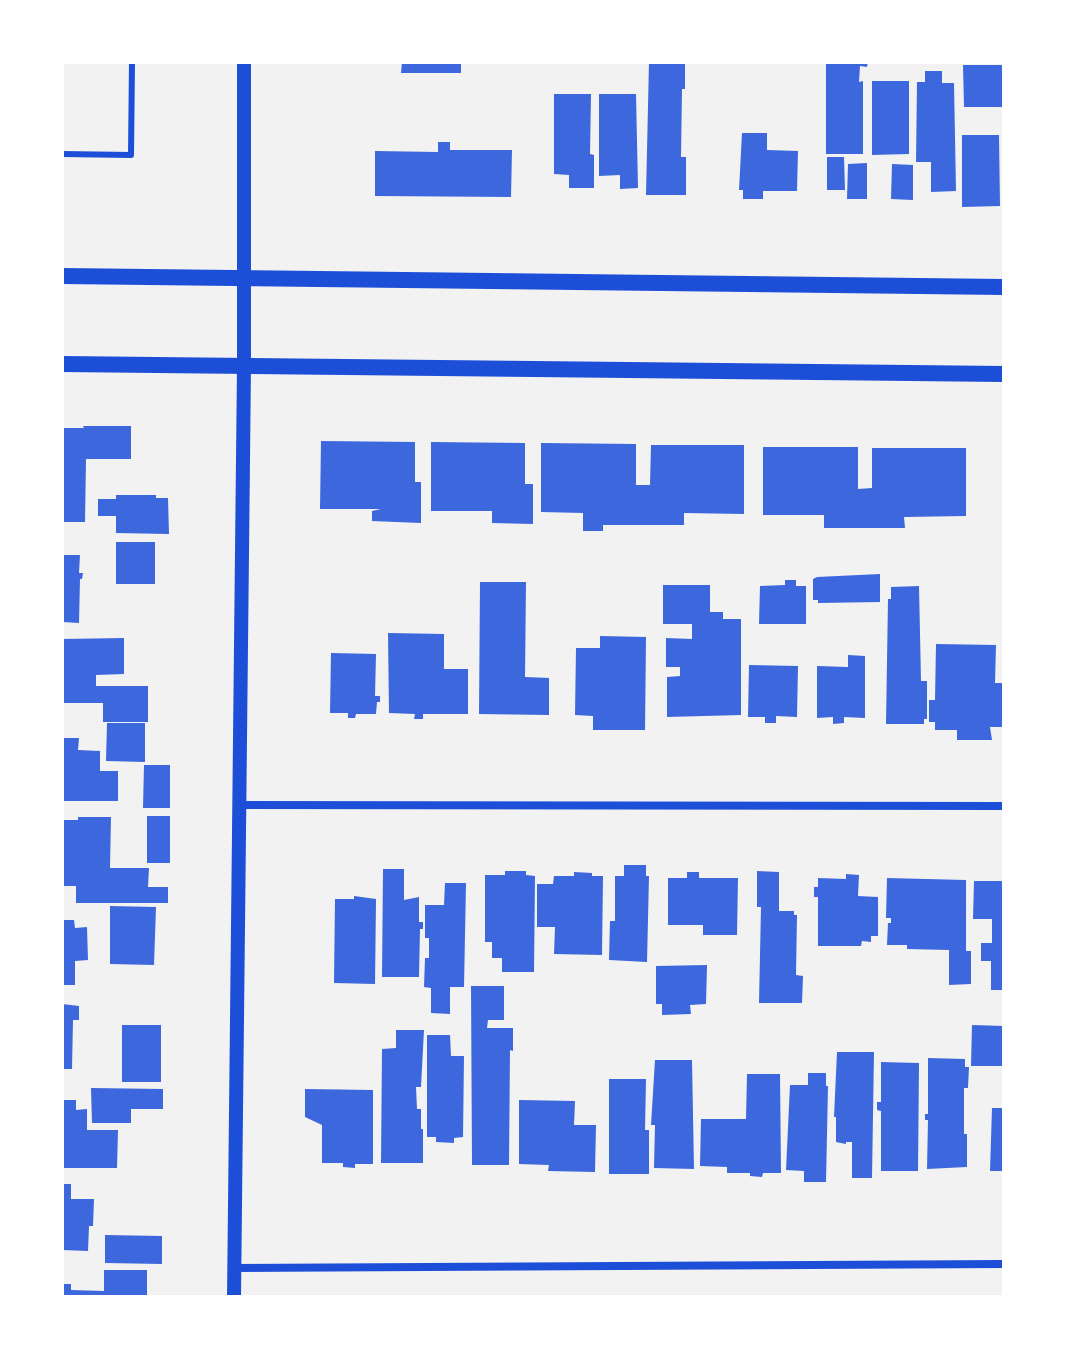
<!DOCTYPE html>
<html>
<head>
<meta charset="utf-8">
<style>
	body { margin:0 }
	#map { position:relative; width:1066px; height:1359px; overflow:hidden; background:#f2f2f2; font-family:"Alegreya Sans",sans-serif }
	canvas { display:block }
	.frame { position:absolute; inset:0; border:64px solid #fff; pointer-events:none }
</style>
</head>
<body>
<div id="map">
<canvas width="1066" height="1359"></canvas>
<div class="frame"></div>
</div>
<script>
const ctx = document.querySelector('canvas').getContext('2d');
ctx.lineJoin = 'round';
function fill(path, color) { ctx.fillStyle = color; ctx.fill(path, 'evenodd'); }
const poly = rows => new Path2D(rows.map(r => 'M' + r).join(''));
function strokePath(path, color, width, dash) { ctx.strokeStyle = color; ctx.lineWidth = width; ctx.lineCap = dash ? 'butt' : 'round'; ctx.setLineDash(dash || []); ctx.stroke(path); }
fill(poly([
	[402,62,461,62,461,73,401,73],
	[649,62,685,62,685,89,682,89,681,157,686,157,686,195,646,195],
	[826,62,868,62,867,67,860,66,859,82,863,81,863,154,826,154],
	[963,65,1003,65,1003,107,964,107],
	[925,71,942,71,942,83,954,83,956,191,931,192,931,162,916,162,917,82,925,82],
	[872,81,909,81,909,154,872,155],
	[554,94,591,94,590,154,594,155,594,188,569,188,569,175,554,174],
	[599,94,636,94,638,188,620,189,620,175,599,176],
	[742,133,767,133,767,150,798,151,797,191,763,191,763,199,743,199,743,190,739,190],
	[962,135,999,135,1000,206,962,207],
	[438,142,450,142,450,150,512,150,511,197,375,196,375,151,438,152],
	[827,157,844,157,845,190,827,190],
	[867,163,867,199,847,199,848,164],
	[892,164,913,165,913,200,891,199],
	[83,426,131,426,131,459,86,459,85,522,62,522,62,428,84,428],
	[321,441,415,442,415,482,421,482,421,523,372,521,372,511,381,509,320,509],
	[431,442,525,443,525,484,533,484,533,524,492,523,492,511,431,511],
	[541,443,636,444,636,485,650,485,651,445,744,445,744,514,684,513,684,525,603,525,603,531,583,531,583,513,541,512],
	[763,447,858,447,858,489,872,488,872,448,966,448,966,516,904,517,905,528,824,528,824,515,763,515],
	[116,495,156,495,156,498,168,498,169,534,116,533,116,516,98,516,98,499,116,499],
	[116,542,155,542,155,584,116,584],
	[62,555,80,555,79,573,83,573,82,579,80,579,79,623,62,622],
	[880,574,880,602,818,603,818,600,813,600,813,579,817,577],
	[785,580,796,580,796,586,806,586,806,624,759,624,760,586,785,585],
	[480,582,526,582,525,677,549,678,549,715,479,714],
	[663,585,710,585,710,612,723,612,723,619,741,619,741,715,667,717,667,677,680,676,680,667,666,667,666,638,692,639,692,624,663,624],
	[919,586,921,681,927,681,927,719,924,719,924,724,886,724,888,599,891,599,891,587],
	[388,633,444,634,444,669,468,669,468,714,423,714,423,719,414,719,415,714,389,713],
	[600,636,646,637,645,730,593,730,593,716,575,715,576,648,600,648],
	[124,638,124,674,96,675,96,686,148,686,148,722,103,722,103,703,62,703,62,639],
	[936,644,996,645,995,683,1004,683,1004,727,990,727,992,740,957,740,957,730,935,730,935,722,929,722,929,700,935,700],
	[331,653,376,654,375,696,380,696,380,702,377,702,376,714,356,714,355,718,348,718,348,713,330,713],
	[848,655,865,656,865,718,844,717,844,723,833,724,833,717,817,718,817,666,848,667],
	[749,665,798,666,797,717,776,716,776,723,765,723,765,717,748,717],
	[107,723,145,723,145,762,106,761],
	[62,738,79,738,78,750,100,751,100,771,118,771,118,801,62,801],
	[144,765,170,765,170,808,143,808],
	[147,816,170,816,170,863,147,863],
	[78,817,111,817,110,868,149,868,148,887,168,887,168,903,76,903,76,886,62,886,62,820,78,820],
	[624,865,646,865,646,876,649,876,647,962,609,960,610,921,615,921,615,876,624,876],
	[383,869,404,869,404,900,419,897,419,922,423,922,423,929,420,929,419,977,382,977],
	[505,871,526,871,526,875,535,876,534,972,502,972,502,958,492,958,492,942,485,942,485,875,505,875],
	[757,871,779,872,779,911,794,911,794,915,797,915,796,975,803,976,802,1003,759,1003,761,907,757,907],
	[574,872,592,873,592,876,603,876,602,955,554,954,555,927,537,927,537,884,553,884,554,876,574,876],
	[687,872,699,872,699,878,738,878,737,935,703,935,703,925,668,925,668,878,687,878],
	[846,874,859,875,858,896,878,897,878,936,871,936,871,942,862,941,861,946,818,946,818,897,814,897,814,887,818,887,818,878,846,879],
	[887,878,966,880,966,951,971,951,971,984,949,985,949,950,907,949,907,945,887,945,888,923,891,923,891,918,886,918],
	[974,881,1004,881,1004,990,991,990,991,961,981,961,981,943,992,943,992,919,973,919],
	[445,883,466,883,464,987,450,987,450,1014,431,1013,431,988,424,987,425,958,429,958,429,938,425,938,425,905,444,905],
	[354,896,376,899,375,984,334,983,335,899,354,899],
	[110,906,156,907,154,965,110,964],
	[62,920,74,920,75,928,87,927,88,960,75,961,75,985,62,985],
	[707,965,706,1004,690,1005,691,1014,662,1015,662,1004,656,1004,656,966],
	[471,986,504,986,504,1020,488,1020,487,1028,513,1028,513,1051,510,1050,509,1165,472,1165],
	[62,1004,79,1006,79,1020,73,1020,72,1069,62,1069],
	[122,1025,161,1025,161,1082,122,1082],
	[972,1025,1004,1026,1004,1066,971,1066],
	[396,1030,424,1030,421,1087,416,1087,417,1109,421,1109,421,1129,423,1129,423,1163,381,1163,382,1049,396,1048],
	[427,1035,450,1035,451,1056,464,1056,463,1137,454,1138,454,1143,436,1142,436,1137,427,1137],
	[837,1052,874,1052,872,1178,852,1178,852,1142,846,1142,846,1144,836,1142,836,1117,834,1117],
	[928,1058,965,1059,965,1067,969,1067,968,1088,964,1088,964,1134,967,1134,967,1167,927,1169,928,1120,925,1120,925,1114,928,1114],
	[655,1060,692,1060,694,1169,654,1168,655,1125,651,1125],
	[881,1062,919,1063,918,1171,881,1171,881,1111,877,1110,877,1102,881,1102],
	[808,1073,826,1073,826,1086,828,1086,826,1182,804,1182,804,1171,786,1170,790,1085,808,1085],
	[747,1074,780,1074,781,1173,763,1173,762,1177,750,1176,750,1173,727,1173,727,1167,700,1166,701,1119,746,1119],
	[609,1079,646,1079,645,1130,649,1130,649,1174,609,1174],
	[91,1088,163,1089,163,1109,131,1109,131,1123,92,1123],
	[305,1089,373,1090,373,1164,355,1164,355,1168,343,1167,343,1163,322,1163,322,1125,305,1117],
	[62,1100,76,1100,76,1110,87,1109,87,1130,118,1130,117,1168,62,1168],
	[519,1100,575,1101,574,1125,596,1125,595,1172,548,1171,549,1165,519,1164],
	[992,1108,1004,1108,1004,1171,990,1171],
	[62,1184,71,1184,71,1199,94,1199,93,1226,89,1226,88,1251,62,1250],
	[105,1235,162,1236,162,1264,105,1263],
	[104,1270,147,1270,147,1297,62,1297,62,1284,71,1284,71,1290,104,1291]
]), '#3d67dc');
strokePath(poly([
	[62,154,131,155,132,62]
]), '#1d4ed8', 6);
strokePath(poly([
	[239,805,1004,806],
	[234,1268,1004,1264]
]), '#1d4ed8', 8);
strokePath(poly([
	[234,1297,244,366,244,62]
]), '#1d4ed8', 14);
strokePath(poly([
	[62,276,1004,287],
	[62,364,1004,374]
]), '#1d4ed8', 16);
</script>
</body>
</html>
